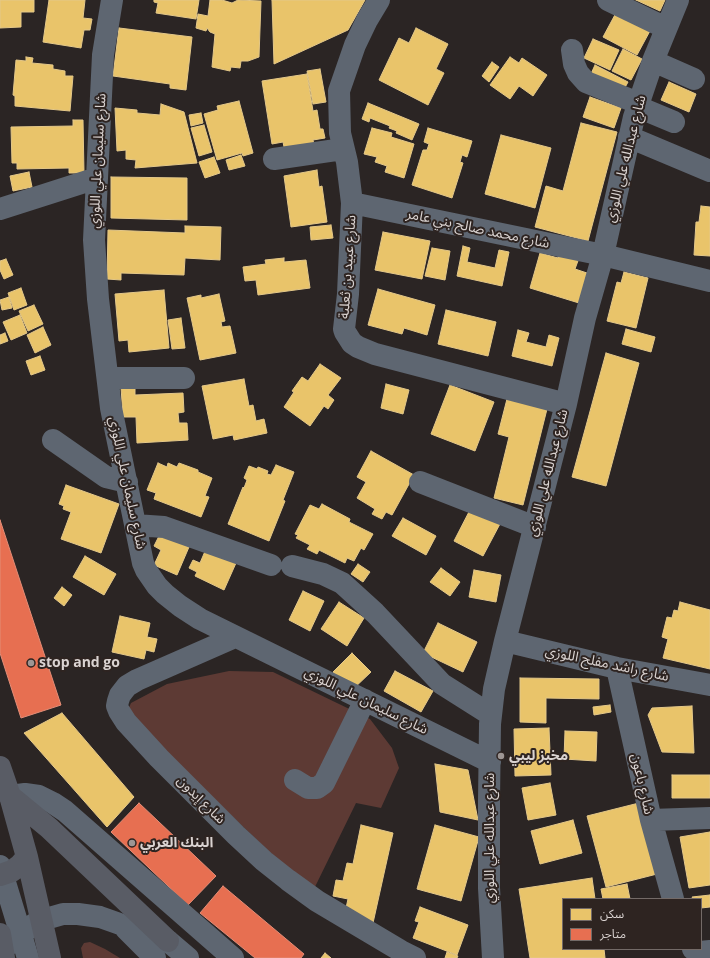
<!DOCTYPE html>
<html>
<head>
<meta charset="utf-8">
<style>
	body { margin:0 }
	#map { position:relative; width:710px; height:958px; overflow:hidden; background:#2b2524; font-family:"Open Sans","Noto Sans Arabic",sans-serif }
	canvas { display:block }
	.legend { position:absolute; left:562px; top:898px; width:140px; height:52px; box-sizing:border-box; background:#2e2421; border:1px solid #736a67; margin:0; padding:5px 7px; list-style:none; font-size:12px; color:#dad3d1 }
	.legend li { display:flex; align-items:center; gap:8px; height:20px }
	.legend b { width:20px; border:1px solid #736a67 }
</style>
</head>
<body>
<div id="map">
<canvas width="710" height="958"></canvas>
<ul class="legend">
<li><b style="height:11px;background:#e9c46a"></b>سكن</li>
<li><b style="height:11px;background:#e76f51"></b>متاجر</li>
</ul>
</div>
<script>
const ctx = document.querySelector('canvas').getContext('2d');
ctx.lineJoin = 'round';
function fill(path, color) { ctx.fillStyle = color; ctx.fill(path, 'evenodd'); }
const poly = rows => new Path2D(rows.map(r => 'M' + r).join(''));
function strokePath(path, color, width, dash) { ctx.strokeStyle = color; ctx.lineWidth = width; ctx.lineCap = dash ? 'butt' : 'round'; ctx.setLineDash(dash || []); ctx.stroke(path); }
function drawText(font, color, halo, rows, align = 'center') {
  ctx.font = font + ' "Open Sans","Noto Sans Arabic",sans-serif'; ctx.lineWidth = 4; ctx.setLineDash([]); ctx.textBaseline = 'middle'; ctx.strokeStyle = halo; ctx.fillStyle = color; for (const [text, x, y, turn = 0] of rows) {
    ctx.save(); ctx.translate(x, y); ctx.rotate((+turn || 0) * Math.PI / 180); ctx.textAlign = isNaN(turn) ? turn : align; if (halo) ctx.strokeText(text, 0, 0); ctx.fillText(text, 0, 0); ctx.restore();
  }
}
fill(poly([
	[229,671,273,672,370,719,392,748,399,768,381,808,356,803,312,893,126,714,131,703,167,684],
	[90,942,105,949,120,958,83,958,81,948,84,943]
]), '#5d3a34');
const homes = poly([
	[0,0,34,0,34,12,21,12,21,27,0,28,0,0],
	[49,0,85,0,83,18,92,19,90,30,84,30,81,48,43,42,49,0],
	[154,0,199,0,196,19,156,13,158,3,154,2,154,0],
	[210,0,222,0,232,3,238,0,261,1,259,57,248,61,241,61,240,68,231,67,230,71,212,67,215,34,210,32,207,28,206,31,196,28,198,14,208,16,210,0],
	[272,0,365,0,348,30,274,64,272,0],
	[636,0,665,0,660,11,636,0],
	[617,11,651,29,637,55,603,37,617,11],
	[119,28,192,37,186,90,170,88,170,84,113,76,119,28],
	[416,28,448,44,436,69,444,73,428,105,379,80,399,38,409,43,416,28],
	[593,39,619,50,610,70,584,58,593,39],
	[623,49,642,59,631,80,612,71,623,49],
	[26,57,33,58,32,63,53,65,53,69,65,71,65,76,73,76,70,111,15,106,15,96,13,95,16,60,26,61,26,57],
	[510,57,519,63,522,58,547,75,533,96,519,86,510,99,490,85,510,57],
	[492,62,499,67,489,82,482,76,492,62],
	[595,65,628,82,622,93,590,76,595,65],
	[320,69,326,102,313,104,307,71,320,69],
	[307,74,313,111,317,110,320,129,323,129,325,138,313,140,314,145,284,147,283,142,272,144,262,81,307,74],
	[669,82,696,94,689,112,661,100,669,82],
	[590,97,621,108,614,128,583,117,590,97],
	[239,101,253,153,243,156,242,153,217,160,204,114,218,110,217,106,239,101],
	[368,103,419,124,412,140,396,133,397,131,389,128,390,126,370,118,369,122,362,119,368,103],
	[161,104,184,112,197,163,135,168,136,160,126,159,126,150,117,151,115,108,137,110,137,113,160,115,161,104],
	[201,113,203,123,191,126,189,115,201,113],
	[73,120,83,120,84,173,69,173,69,168,17,169,17,163,12,163,11,127,73,126,73,120],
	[581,123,617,132,588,241,535,227,546,186,563,191,581,123],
	[204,125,212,152,199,156,191,128,204,125],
	[372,128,392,133,391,137,414,144,404,178,385,172,387,166,375,162,377,157,364,154,372,128],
	[428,128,472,141,467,157,462,155,460,162,463,163,452,198,412,185,423,150,427,150,429,144,424,142,428,128],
	[501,135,551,148,535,208,485,194,501,135],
	[241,155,245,166,229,170,226,160,241,155],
	[214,157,220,173,205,178,199,162,214,157],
	[317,170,319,187,322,186,327,222,291,227,284,176,317,170],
	[29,172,32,187,13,191,10,176,29,172],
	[111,177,187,178,187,220,111,218,111,177],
	[701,206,710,207,710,256,694,255,696,222,699,222,701,206],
	[331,225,333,238,311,240,310,227,331,225],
	[185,226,221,227,220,260,185,258,184,275,121,273,121,280,107,279,108,230,185,233,185,226],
	[383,232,430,241,422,279,375,270,383,232],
	[463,246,470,248,467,262,495,268,499,250,509,252,502,286,457,276,463,246],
	[432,248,450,251,445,280,425,276,432,248],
	[559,252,579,258,575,269,587,273,579,303,530,288,540,253,558,258,559,252],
	[284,258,284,262,306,260,310,288,258,295,256,280,245,281,243,267,266,264,265,260,284,258],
	[6,259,13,275,4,279,0,270,0,261,6,259],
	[624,272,648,278,636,328,607,321,617,282,621,283,624,272],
	[21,288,27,305,14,310,8,293,21,288],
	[378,289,435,305,427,335,404,328,402,334,368,325,378,289],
	[164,290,169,348,129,352,128,340,119,341,115,294,164,290],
	[219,294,225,321,221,322,222,327,230,326,236,353,200,360,187,298,201,295,201,298,219,294],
	[9,297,12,308,2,310,0,300,9,297],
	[34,305,43,324,28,331,19,311,34,305],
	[446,310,496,322,488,356,438,344,446,310],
	[20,315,27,333,11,340,3,322,20,315],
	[181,318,185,348,172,349,168,320,181,318],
	[43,327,51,345,35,353,27,335,43,327],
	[626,329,655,337,651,352,622,344,626,329],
	[518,330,529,333,526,342,546,347,549,335,559,338,552,366,512,356,518,330],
	[5,333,8,341,0,344,0,335,5,333],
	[606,353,639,363,606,486,572,477,606,353],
	[40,356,45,370,31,375,26,361,40,356],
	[320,364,341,378,328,395,334,400,328,409,324,406,310,426,284,407,294,392,292,391,302,377,308,381,320,364],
	[244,379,249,406,253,405,256,421,264,419,267,433,234,440,233,435,213,439,202,386,244,379],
	[386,384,409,390,403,414,381,408,386,384],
	[450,385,494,402,475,451,431,434,450,385],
	[121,387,135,387,135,395,183,393,184,412,178,413,179,423,187,423,188,440,137,443,136,417,123,417,121,387],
	[507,399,547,409,523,505,494,498,509,437,498,434,507,399],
	[371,451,414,475,392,515,386,512,382,519,372,514,375,509,357,498,366,482,357,477,371,451],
	[158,463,167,467,168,463,177,467,179,463,198,470,198,472,212,478,205,496,209,497,201,517,154,499,156,493,147,490,158,463],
	[276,465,294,472,283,500,285,501,269,541,228,524,243,487,244,488,247,480,244,478,249,466,257,469,258,467,268,471,267,474,271,475,276,465],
	[66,485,119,504,101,553,61,539,71,512,63,509,64,506,59,504,66,485],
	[322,504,350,519,349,522,373,534,364,550,361,548,354,561,347,558,345,563,319,550,317,554,307,549,310,545,296,538,298,535,295,534,310,505,319,509,322,504],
	[472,506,501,522,483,556,454,541,472,506],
	[403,518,436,536,426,555,392,536,403,518],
	[160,534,189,547,177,575,154,565,161,550,154,546,160,534],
	[206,549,236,563,224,590,195,576,197,572,189,568,193,560,200,563,206,549],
	[85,556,116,574,104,595,73,577,85,556],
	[358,564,370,572,363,582,351,574,358,564],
	[441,568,460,582,450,596,430,582,441,568],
	[474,570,501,575,496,602,469,597,474,570],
	[62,587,72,595,64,606,54,598,62,587],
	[303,591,324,601,310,631,289,620,303,591],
	[339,602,364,618,347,646,321,629,339,602],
	[680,602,710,610,710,669,663,658,668,639,662,637,667,617,672,618,674,610,678,611,680,602],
	[120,616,150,623,147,637,157,639,154,652,146,650,144,659,112,652,120,616],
	[438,623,477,642,463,672,423,653,438,623],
	[352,653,371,672,351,691,333,672,352,653],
	[395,671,433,691,421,712,384,691,395,671],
	[520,678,599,679,599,699,546,698,546,723,520,722,520,678],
	[610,705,611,712,594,715,593,707,610,705],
	[692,706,694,753,662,752,648,715,652,708,692,706],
	[62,713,134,797,107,827,24,733,62,713],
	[549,728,551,775,515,776,514,729,549,728],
	[565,731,597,732,596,761,564,759,565,731],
	[435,764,468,770,478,820,440,812,435,764],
	[672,775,710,775,710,798,672,798,672,775],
	[550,783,556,815,528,820,522,788,550,783],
	[643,802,661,873,606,887,587,816,643,802],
	[573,820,582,853,540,864,531,831,573,820],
	[361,825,393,833,373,923,344,917,348,899,333,896,336,880,343,881,347,863,353,864,361,825],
	[435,825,479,837,461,901,417,889,435,825],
	[710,832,710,885,689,888,680,837,710,832],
	[592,878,595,899,563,899,563,949,604,949,605,958,530,958,519,889,592,878],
	[627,884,630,899,603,899,601,889,627,884],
	[710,895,710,907,701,908,701,899,693,899,692,897,710,895],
	[420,907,468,925,457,955,413,938,419,922,415,921,420,907],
	[447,952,458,956,457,958,445,958,447,952],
	[325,953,331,958,321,958,325,953]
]);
fill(homes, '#e9c46a');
strokePath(homes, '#e4c889', 1);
const shops = poly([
	[0,520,61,705,21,718,0,653,0,520],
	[139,803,216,876,188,905,111,832,139,803],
	[223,886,304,954,301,958,255,958,200,913,223,886]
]);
fill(shops, '#e76f51');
strokePath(shops, '#e38d77', 1);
strokePath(poly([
	[112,0,103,55,94,240,98,299,111,408,143,563,146,570,157,586,165,594,180,606,200,619,490,762],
	[379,0,367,20,355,45,339,91,340,133,347,162,352,203,348,294,344,329,345,332,352,343,358,347,375,354,566,404],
	[608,0,666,28],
	[572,50,574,64,578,73,586,82,638,103],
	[653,61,694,79],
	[638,107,674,122],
	[629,137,710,171],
	[274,159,343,149],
	[352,203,603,255,710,281],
	[0,209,97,178],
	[108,378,184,378],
	[53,440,106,477,127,482],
	[420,482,535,527],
	[135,525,164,527,271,565],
	[292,566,323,574,342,583,375,613,442,684,491,715],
	[235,637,137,680,127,686,120,695,118,701,117,706,119,711,126,722,159,758,236,835,264,861,288,880,317,901,401,951,415,958],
	[505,641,617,668,710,685],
	[617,668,651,820,673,899],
	[295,780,308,788,317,788,324,783,365,700],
	[10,796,25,794,39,796,53,803,65,811,233,958],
	[651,820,710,818],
	[0,866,28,958],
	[126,929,155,958],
	[3,949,34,924,42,920,63,914,78,914,100,917,168,941,188,958],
	[693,949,700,952,710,951],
	[493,958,489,888,489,801,490,724,494,689,505,641,566,404,585,318,603,255,634,117,653,61,678,0]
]), '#5e6671', 22);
strokePath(poly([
	[0,767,10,796,27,857,50,958],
	[10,796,49,828,168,941],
	[0,875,12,871,20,865,27,857],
	[0,934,4,958]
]), '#595c65', 22);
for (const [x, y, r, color] of [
	[31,663,4,"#9d9694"],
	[501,756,4,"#9d9694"],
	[132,843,4,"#9d9694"]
]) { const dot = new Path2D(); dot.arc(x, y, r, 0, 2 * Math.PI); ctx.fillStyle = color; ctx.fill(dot); strokePath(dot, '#2e2421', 1.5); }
drawText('14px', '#dad3d1', '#2e2421', [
	["شارع عبدالله علي اللوزي",626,159,-76],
	["شارع سليمان علي اللوزي",98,161,-87],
	["شارع محمد صالح بني عامر",478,229,12],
	["شارع عبيد بن ثعلبة",348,267,-86],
	["شارع عبدالله علي اللوزي",548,473,-76],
	["شارع سليمان علي اللوزي",127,483,78],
	["شارع راشد مفلح اللوزي",607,664,12],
	["شارع سليمان علي اللوزي",366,701,26],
	["شارع باعون",642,784,77],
	["شارع إيدون",201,800,45],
	["شارع عبدالله علي اللوزي",490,838,-90]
]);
drawText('bold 14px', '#dad3d1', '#2e2421', [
	["stop and go",39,663],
	["مخبز ليبي",509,756],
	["البنك العربي",140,843]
], 'left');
</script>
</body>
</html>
